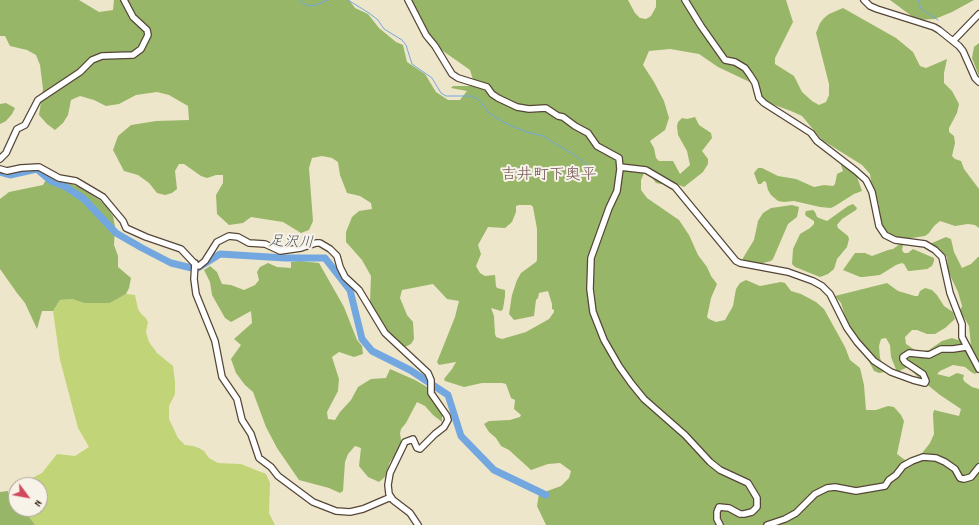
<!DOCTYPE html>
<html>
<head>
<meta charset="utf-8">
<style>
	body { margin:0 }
	#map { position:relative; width:979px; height:525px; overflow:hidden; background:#eee6cb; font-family:Dekko,sans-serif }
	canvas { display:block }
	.north { position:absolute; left:8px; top:477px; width:40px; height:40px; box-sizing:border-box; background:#f7f3e8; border:1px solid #aca397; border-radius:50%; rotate:122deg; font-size:11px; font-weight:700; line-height:16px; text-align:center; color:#3b2a1e }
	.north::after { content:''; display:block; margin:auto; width:14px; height:18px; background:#d1495b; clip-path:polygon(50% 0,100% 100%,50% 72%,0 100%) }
</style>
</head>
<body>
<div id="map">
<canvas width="979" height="525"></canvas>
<div class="north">N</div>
</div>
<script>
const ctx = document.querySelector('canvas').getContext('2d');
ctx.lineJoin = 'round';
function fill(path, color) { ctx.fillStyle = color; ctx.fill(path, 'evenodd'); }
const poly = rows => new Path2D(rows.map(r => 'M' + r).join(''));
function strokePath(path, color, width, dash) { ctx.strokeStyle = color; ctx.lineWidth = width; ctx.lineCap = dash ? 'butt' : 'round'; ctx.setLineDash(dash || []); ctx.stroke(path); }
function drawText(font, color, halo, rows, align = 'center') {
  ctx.font = font + ' Dekko,"Klee One",sans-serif'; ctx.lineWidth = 4; ctx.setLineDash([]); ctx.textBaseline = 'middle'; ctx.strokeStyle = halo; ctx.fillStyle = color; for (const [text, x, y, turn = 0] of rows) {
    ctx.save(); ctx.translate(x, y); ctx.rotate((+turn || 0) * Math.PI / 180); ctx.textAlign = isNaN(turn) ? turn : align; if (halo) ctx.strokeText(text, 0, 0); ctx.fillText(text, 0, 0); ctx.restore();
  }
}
fill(poly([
	[126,294,135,295,138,309,142,315,145,317,148,322,146,332,149,342,157,353,173,366,175,382,175,394,169,406,169,419,178,438,185,445,193,446,199,448,204,451,209,458,218,463,241,464,266,474,270,483,269,513,275,525,35,525,30,518,20,509,40,509,40,485,19,485,42,473,57,454,75,456,89,447,78,428,60,360,53,311,60,300,72,299,84,303,110,303]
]), '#c1d477');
fill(poly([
	[0,0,79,0,99,12,113,10,114,0,349,0,355,8,368,14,379,28,396,42,403,45,407,62,425,74,436,92,448,100,460,100,467,91,451,88,453,86,473,86,474,83,470,70,443,51,428,36,411,0,628,0,635,13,640,18,646,19,651,16,656,7,656,0,786,0,793,22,775,58,775,64,794,76,802,92,812,101,819,105,826,102,829,95,829,84,816,33,820,23,824,18,829,14,843,8,896,38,913,52,920,66,926,68,947,59,944,73,944,83,952,91,959,104,957,113,949,128,949,132,954,136,955,143,952,156,955,159,961,161,964,169,979,189,979,228,975,225,968,224,955,226,940,221,934,226,929,233,925,236,905,239,891,236,885,231,881,221,878,201,872,188,870,174,862,165,822,140,802,116,791,111,761,100,756,85,718,67,699,54,670,49,649,51,643,65,654,82,664,101,669,118,665,130,650,141,654,148,656,158,659,161,673,161,680,174,690,165,687,151,678,135,677,126,678,122,682,118,687,119,695,117,699,125,711,133,712,138,702,151,708,159,708,164,703,172,684,187,671,182,661,184,656,183,653,179,650,170,647,166,641,180,641,190,647,198,679,220,689,235,698,255,707,267,711,276,717,284,711,298,707,317,709,319,716,322,725,320,733,306,736,289,740,283,746,280,760,286,781,282,785,283,791,291,801,294,816,302,824,309,845,347,850,360,860,368,864,385,866,410,876,410,888,406,894,407,901,415,904,421,897,454,905,460,919,457,930,443,934,434,933,414,934,410,959,416,961,409,940,395,919,378,908,367,897,372,891,357,890,345,886,338,881,339,879,346,880,358,885,370,885,372,879,373,874,371,845,316,841,303,835,296,887,283,898,291,915,296,918,296,920,291,925,288,932,290,937,295,944,306,953,312,955,319,945,328,935,334,927,334,917,330,912,330,905,337,906,344,918,352,929,350,942,341,952,338,961,341,968,349,971,346,969,326,960,311,962,306,958,292,948,271,947,257,931,245,932,243,946,237,951,239,954,252,962,268,971,264,978,257,979,257,979,371,975,374,971,372,965,367,953,365,940,371,937,374,949,377,957,373,964,375,963,379,965,382,972,387,979,389,979,525,546,525,537,506,539,494,561,486,569,478,571,471,560,463,548,464,531,470,509,450,501,446,496,438,489,432,484,424,489,421,510,420,520,417,521,415,514,409,515,400,511,398,506,384,502,383,482,383,464,387,445,381,444,379,452,369,456,362,439,365,437,362,455,317,459,301,447,299,433,284,402,290,400,298,407,315,413,322,414,339,411,344,403,348,384,333,371,317,370,302,371,276,362,260,346,242,346,232,352,217,359,211,372,209,371,203,360,196,347,193,340,175,338,162,332,158,322,156,312,158,309,168,313,221,309,230,301,233,283,222,251,217,243,223,229,225,217,214,216,195,223,183,223,175,216,175,207,178,201,176,184,164,179,164,175,171,177,189,172,193,165,195,157,193,149,183,138,175,124,171,113,150,118,136,131,125,156,121,189,120,188,106,169,95,157,92,136,95,119,104,106,106,94,100,80,96,71,100,68,115,63,123,55,130,47,124,39,115,43,89,40,65,36,55,27,50,10,46,5,36,0,36],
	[519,205,531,205,533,207,537,229,537,260,536,262,521,273,517,280,512,295,509,314,514,320,534,316,536,300,538,298,539,293,548,291,552,304,552,309,554,310,554,312,549,319,526,332,502,339,496,337,495,334,494,316,491,308,501,311,503,309,505,296,505,290,497,288,496,286,495,275,485,276,480,273,476,266,481,254,478,245,488,227,505,228,512,222,516,212,516,206],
	[890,0,974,0,952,12,935,19,917,20],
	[979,43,979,76,972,58,974,47],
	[6,103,15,108,12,114,6,121,0,124,0,104],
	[840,162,855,171,862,191,854,194,835,206,831,208,820,207,794,201,784,202,778,201,771,195,768,190,766,182,764,181,761,184,758,184,754,173,758,168,762,168,778,176,796,179,814,187,824,185,833,186,835,184,837,174,843,171],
	[48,176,79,187,101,201,107,207,113,216,115,226,114,245,118,256,118,267,131,278,129,288,126,294,110,303,84,303,72,299,60,300,53,311,42,311,37,329,25,303,17,293,0,269,0,199,9,192,43,185],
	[853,204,857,208,856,210,842,219,837,225,838,228,848,236,849,239,847,247,837,259,834,269,828,274,820,277,795,267,792,264,793,249,800,234,810,228,814,224,814,221,806,216,805,214,806,211,813,210,815,212,817,217,819,218,827,221,848,206],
	[792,205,799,207,797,217,788,224,773,259,771,261,747,267,743,261,743,258,754,240,758,221,763,213,771,208],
	[900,244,903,245,902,250,904,253,908,253,913,249,934,258,934,261,932,266,927,269,910,271,908,271,904,264,902,263,896,265,880,275,863,277,860,277,843,270,855,253,865,253,872,256,888,250,893,249],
	[299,261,319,263,344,307,357,340,362,346,363,354,354,357,339,352,332,357,339,379,338,391,327,412,328,419,335,420,340,412,351,400,358,387,371,379,386,378,390,369,415,380,427,387,435,396,442,414,442,422,433,415,425,406,417,402,406,423,401,429,400,433,402,446,390,462,385,477,379,482,368,477,359,466,361,448,355,446,348,454,345,462,343,491,340,493,329,488,299,480,277,448,266,427,253,392,245,385,236,373,231,359,241,345,234,339,252,323,251,311,231,322,225,318,212,295,210,282,204,270,210,266,217,272,222,284,231,285,244,290,255,285,259,280,257,272,260,267,268,263,277,267,291,268,291,262],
	[8,491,10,499,16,505,16,509,20,509,30,518,35,525,0,525,0,492]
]), '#98b668');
strokePath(poly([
	[299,0,308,6,316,5,328,0],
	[348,0,369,13,378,20,384,29,402,40,406,45,412,64,432,78,441,93,446,96,472,96,479,100,489,113,507,124,527,132,543,136,573,154,589,166],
	[918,0,921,9,938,20]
]), '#73a7e0', 1);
strokePath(poly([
	[0,172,10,175,37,169,51,181,66,187,84,199,116,233,142,248,171,263,196,269,220,254,285,258,325,258,350,290,362,339,372,351,410,370,448,395,461,436,494,470,546,495]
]), '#73a7e0', 7);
const minor = poly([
	[408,0,426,35,435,46,452,74,458,78,487,87,492,94,498,98,517,107,529,109,546,108,558,116,563,117,575,126,588,133,597,146,619,158,620,169,617,191,609,208,591,258,590,289,593,312,604,340,619,366,631,383,644,399,685,435,710,462,720,470,748,483,757,498,757,507,752,512,744,514,740,514,729,508,719,507,717,512,717,519,720,525],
	[685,0,701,26,725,60,735,62,745,68,750,75,755,83,759,98,764,103,811,133,817,141,856,171,866,180,872,192,879,226,885,235,895,240,925,244,935,250,942,257,950,293,962,324,962,337,979,369],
	[864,0,870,6,877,9,934,27,939,30,959,46,963,51,975,78,979,82],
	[953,41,979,14],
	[0,159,6,153,17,129,25,125,38,100,80,72,92,60,102,56,133,55,141,49,148,35,147,30,133,17,124,0],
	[620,167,646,170,675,187,736,261,740,263,788,272,813,281,822,286,830,294,847,328,857,342,874,361,891,372,913,380,925,383,926,381,923,374,905,362,903,359,903,357,909,353,929,355,941,349,953,349,966,347],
	[0,169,7,171,21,168,39,167,59,178,76,181,103,197,123,221,126,228,146,237,181,249,196,265,199,266,205,261,217,242,229,236,238,237,249,243,265,244,280,251,301,248,316,243,320,243,330,249,337,256,340,267,345,277,359,290,385,333,428,373,431,380,431,393,447,416,448,420,444,427,435,434,420,449,417,448,413,439,405,442,390,473,388,485,389,494,393,500,410,513,418,525],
	[195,263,194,279,196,294,215,341,222,377,237,399,242,420,251,434,259,458,271,467,278,476,313,502,336,511,350,512,363,509,391,497],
	[767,525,785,519,796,513,815,494,827,488,835,487,856,491,885,486,889,480,896,475,903,466,912,461,923,457,936,458,945,462,955,469,960,478,964,479,971,477,979,467]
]);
strokePath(minor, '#564638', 8);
strokePath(minor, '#fff', 5.5);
drawText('italic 15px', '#4f5662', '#f7f3e8', [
	["足沢川",291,244,2]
]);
drawText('16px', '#745559', '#f7f3e8', [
	["吉井町下奥平",549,177]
]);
</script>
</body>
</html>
